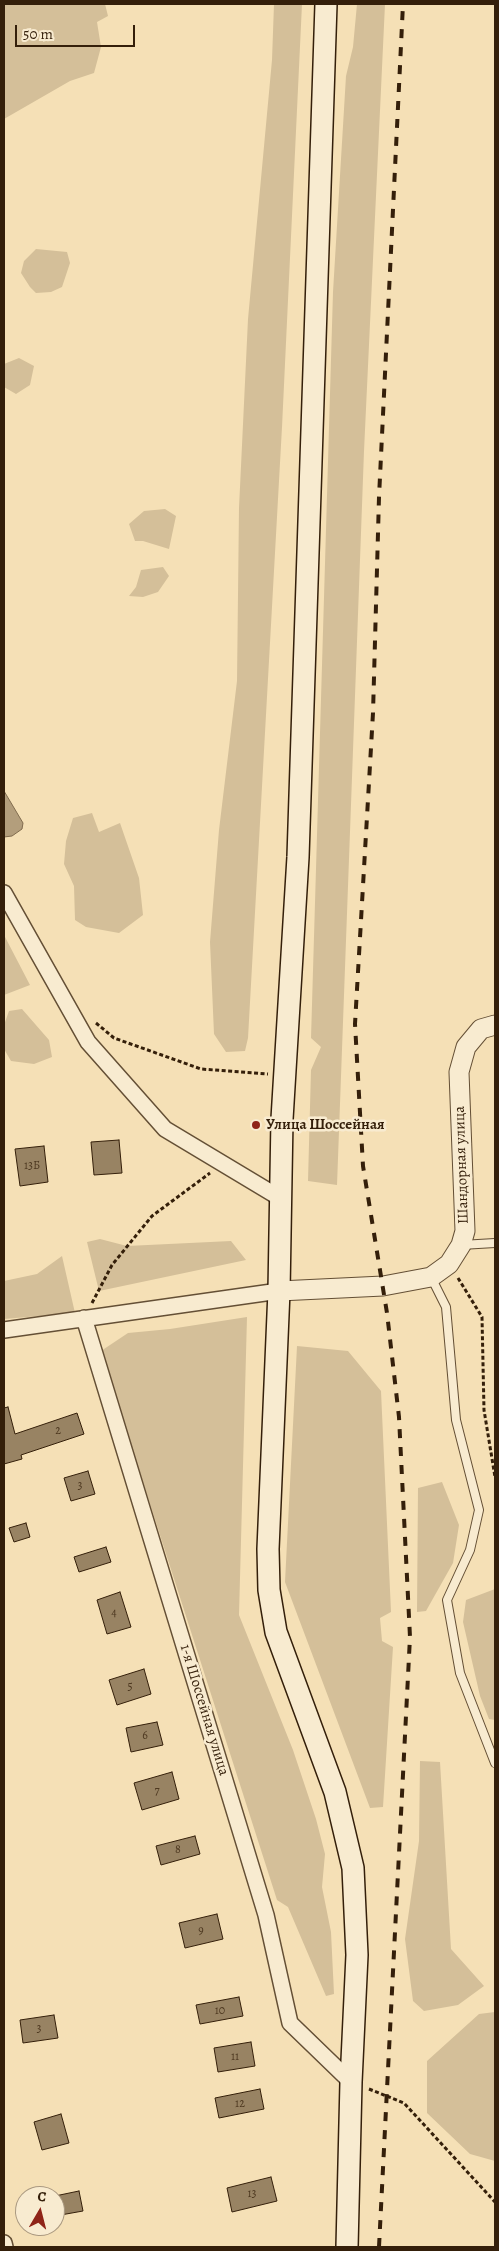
<!DOCTYPE html>
<html>
<head>
<meta charset="utf-8">
<style>
	body { margin:0 }
	#map { position:relative; width:499px; height:2251px; overflow:hidden; background:#f5e0b6; font-family:Alegreya,serif }
	canvas { display:block }
	.frame { position:absolute; inset:0; border:5px solid #341f0a; pointer-events:none }
	.north { position:absolute; left:15px; top:2186px; width:50px; height:50px; box-sizing:border-box; background:#f8ebd0; border:1px solid #aa9981; border-radius:50%; rotate:8deg; font-size:14px; font-weight:700; line-height:20px; text-align:center; color:#341f0a }
	.north::after { content:''; display:block; margin:auto; width:18px; height:22px; background:#8f2418; clip-path:polygon(50% 0,100% 100%,50% 72%,0 100%) }
	.scale { position:absolute; left:15px; top:25px; width:120px; height:22px; box-sizing:border-box; border:2px solid #341f0a; border-top:0; padding-left:6px; font-size:15px; line-height:18px; white-space:nowrap; color:#341f0a; -webkit-text-stroke:4px #f8ebd0; paint-order:stroke }
</style>
</head>
<body>
<div id="map">
<canvas width="499" height="2251"></canvas>
<div class="frame"></div>
<div class="north">С</div>
<div class="scale">50 m</div>
</div>
<script>
const ctx = document.querySelector('canvas').getContext('2d');
ctx.lineJoin = 'round';
function fill(path, color) { ctx.fillStyle = color; ctx.fill(path, 'evenodd'); }
const poly = rows => new Path2D(rows.map(r => 'M' + r).join(''));
function strokePath(path, color, width, dash) { ctx.strokeStyle = color; ctx.lineWidth = width; ctx.lineCap = dash ? 'butt' : 'round'; ctx.setLineDash(dash || []); ctx.stroke(path); }
function drawText(font, color, halo, rows, align = 'center') {
  ctx.font = font + ' Alegreya,serif'; ctx.lineWidth = 5; ctx.setLineDash([]); ctx.textBaseline = 'middle'; ctx.strokeStyle = halo; ctx.fillStyle = color; for (const [text, x, y, turn = 0] of rows) {
    ctx.save(); ctx.translate(x, y); ctx.rotate((+turn || 0) * Math.PI / 180); ctx.textAlign = isNaN(turn) ? turn : align; if (halo) ctx.strokeText(text, 0, 0); ctx.fillText(text, 0, 0); ctx.restore();
  }
}
fill(poly([
	[4,4,105,4,108,16,97,22,101,47,94,73,70,81,4,119],
	[274,4,302,4,282,427,248,1038,245,1051,226,1052,214,1034,210,942,219,830,237,681,239,508,248,319,272,60],
	[357,4,385,4,364,451,337,1185,308,1181,311,1070,321,1047,311,1038,333,292,346,76,353,47],
	[36,249,67,252,70,263,62,287,51,292,36,293,30,287,21,273,24,261],
	[19,358,34,366,30,385,16,394,4,387,4,364],
	[165,509,176,516,169,549,143,541,135,541,129,524,144,511],
	[163,567,169,576,158,592,143,597,129,596,136,587,141,570],
	[92,813,99,832,120,823,139,878,143,915,119,933,86,927,75,920,74,886,64,864,66,841,73,818],
	[4,935,30,985,4,995],
	[22,1009,49,1040,52,1057,34,1064,11,1061,4,1049,4,1025,9,1011],
	[100,1239,127,1246,231,1241,246,1260,99,1291,87,1242],
	[62,1256,75,1313,4,1319,4,1281,37,1274],
	[247,1317,239,1615,293,1750,316,1819,325,1854,322,1887,331,1932,334,1994,326,1996,288,1907,277,1900,101,1351,128,1333,170,1329],
	[297,1346,348,1351,381,1391,391,1612,380,1618,382,1641,393,1647,383,1807,370,1808,285,1582],
	[442,1482,459,1525,453,1563,426,1611,417,1612,418,1488],
	[495,1589,495,1720,489,1719,480,1696,463,1622,466,1600],
	[420,1761,440,1762,451,1949,484,1986,458,2005,424,2011,413,2001,405,1939,419,1841],
	[495,2012,495,2161,470,2154,427,2113,427,2061,479,2014]
]), '#d4bf99');
const water = poly([
	[4,791,23,823,22,829,12,836,4,837,4,791]
]);
fill(water, '#b39e7c');
strokePath(water, '#806b4e', 1);
const building = poly([
	[119,1140,122,1173,94,1175,91,1142,119,1140],
	[44,1146,48,1182,20,1186,15,1149,44,1146],
	[8,1407,15,1434,77,1413,84,1434,21,1455,22,1459,4,1464,4,1408,8,1407],
	[88,1471,95,1494,71,1501,64,1478,88,1471],
	[26,1523,30,1537,14,1542,9,1528,26,1523],
	[106,1547,111,1562,79,1572,74,1557,106,1547],
	[120,1592,131,1627,107,1634,97,1600,120,1592],
	[144,1669,151,1694,117,1705,109,1680,144,1669],
	[157,1722,163,1745,131,1752,126,1728,157,1722],
	[172,1772,179,1799,142,1810,134,1783,172,1772],
	[195,1836,200,1854,161,1865,156,1846,195,1836],
	[217,1914,223,1939,185,1948,179,1923,217,1914],
	[239,1997,243,2016,200,2024,196,2005,239,1997],
	[54,2015,58,2038,23,2043,20,2020,54,2015],
	[251,2042,255,2066,218,2072,214,2048,251,2042],
	[260,2089,264,2109,219,2118,215,2098,260,2089],
	[61,2114,69,2143,42,2150,34,2122,61,2114],
	[271,2177,277,2201,232,2212,227,2188,271,2177],
	[79,2191,83,2211,55,2216,55,2196,79,2191]
]);
fill(building, '#988363');
strokePath(building, '#341f0a', 1);
const service = poly([
	[461,1245,495,1243],
	[431,1277,446,1307,456,1420,479,1510,470,1550,447,1600,460,1673,495,1763]
]);
const minor = poly([
	[4,893,88,1042,165,1129,280,1198],
	[84,1318,266,1915,290,2023,351,2082],
	[4,1330,279,1291],
	[4,2243,5,2247]
]);
const tertiary = poly([
	[279,1291,383,1286,431,1277,449,1264,461,1245,465,1231,459,1072,466,1047,481,1029,495,1025]
]);
const secondary = poly([
	[326,4,298,857,282,1119,279,1291,268,1549,269,1590,276,1632,335,1792,353,1868,357,1955,351,2082,347,2247]
]);
strokePath(service, '#644f35', 10);
strokePath(minor, '#644f35', 18);
strokePath(tertiary, '#644f35', 21);
strokePath(secondary, '#341f0a', 24);
strokePath(poly([
	[96,1023,114,1038,201,1069,268,1074],
	[458,1278,482,1317,484,1410,495,1477],
	[92,1303,112,1265,152,1216,210,1173],
	[369,2089,404,2103,495,2202]
]), '#341f0a', 3, [4, 2.5]);
strokePath(service, '#f8ebd0', 8);
strokePath(minor, '#f8ebd0', 15);
strokePath(tertiary, '#f8ebd0', 19);
strokePath(secondary, '#f8ebd0', 21);
strokePath(poly([
	[379,2247,410,1637,399,1417,387,1313,363,1166,355,1024,373,713,379,497,403,4]
]), '#341f0a', 4, [9, 9]);
for (const [x, y, r, color] of [
	[256,1125,5,"#8f2418"]
]) { const dot = new Path2D(); dot.arc(x, y, r, 0, 2 * Math.PI); ctx.fillStyle = color; ctx.fill(dot); strokePath(dot, '#f8ebd0', 2); }
drawText('12px', '#4d3820', null, [
	["13Б",32,1166],
	["2",58,1431],
	["3",80,1486],
	["4",114,1613],
	["5",130,1687],
	["6",145,1736],
	["7",157,1791],
	["8",178,1850],
	["9",201,1931],
	["10",220,2011],
	["3",39,2029],
	["11",235,2057],
	["12",240,2104],
	["13",252,2194]
]);
drawText('bold 15px', '#341f0a', '#f8ebd0', [
	["Улица Шоссейная",266,1125]
], 'left');
drawText('15px', '#341f0a', '#f8ebd0', [
	["Шандорная улица",462,1165,-92],
	["1-я Шоссейная улица",204,1710,73]
]);
</script>
</body>
</html>
